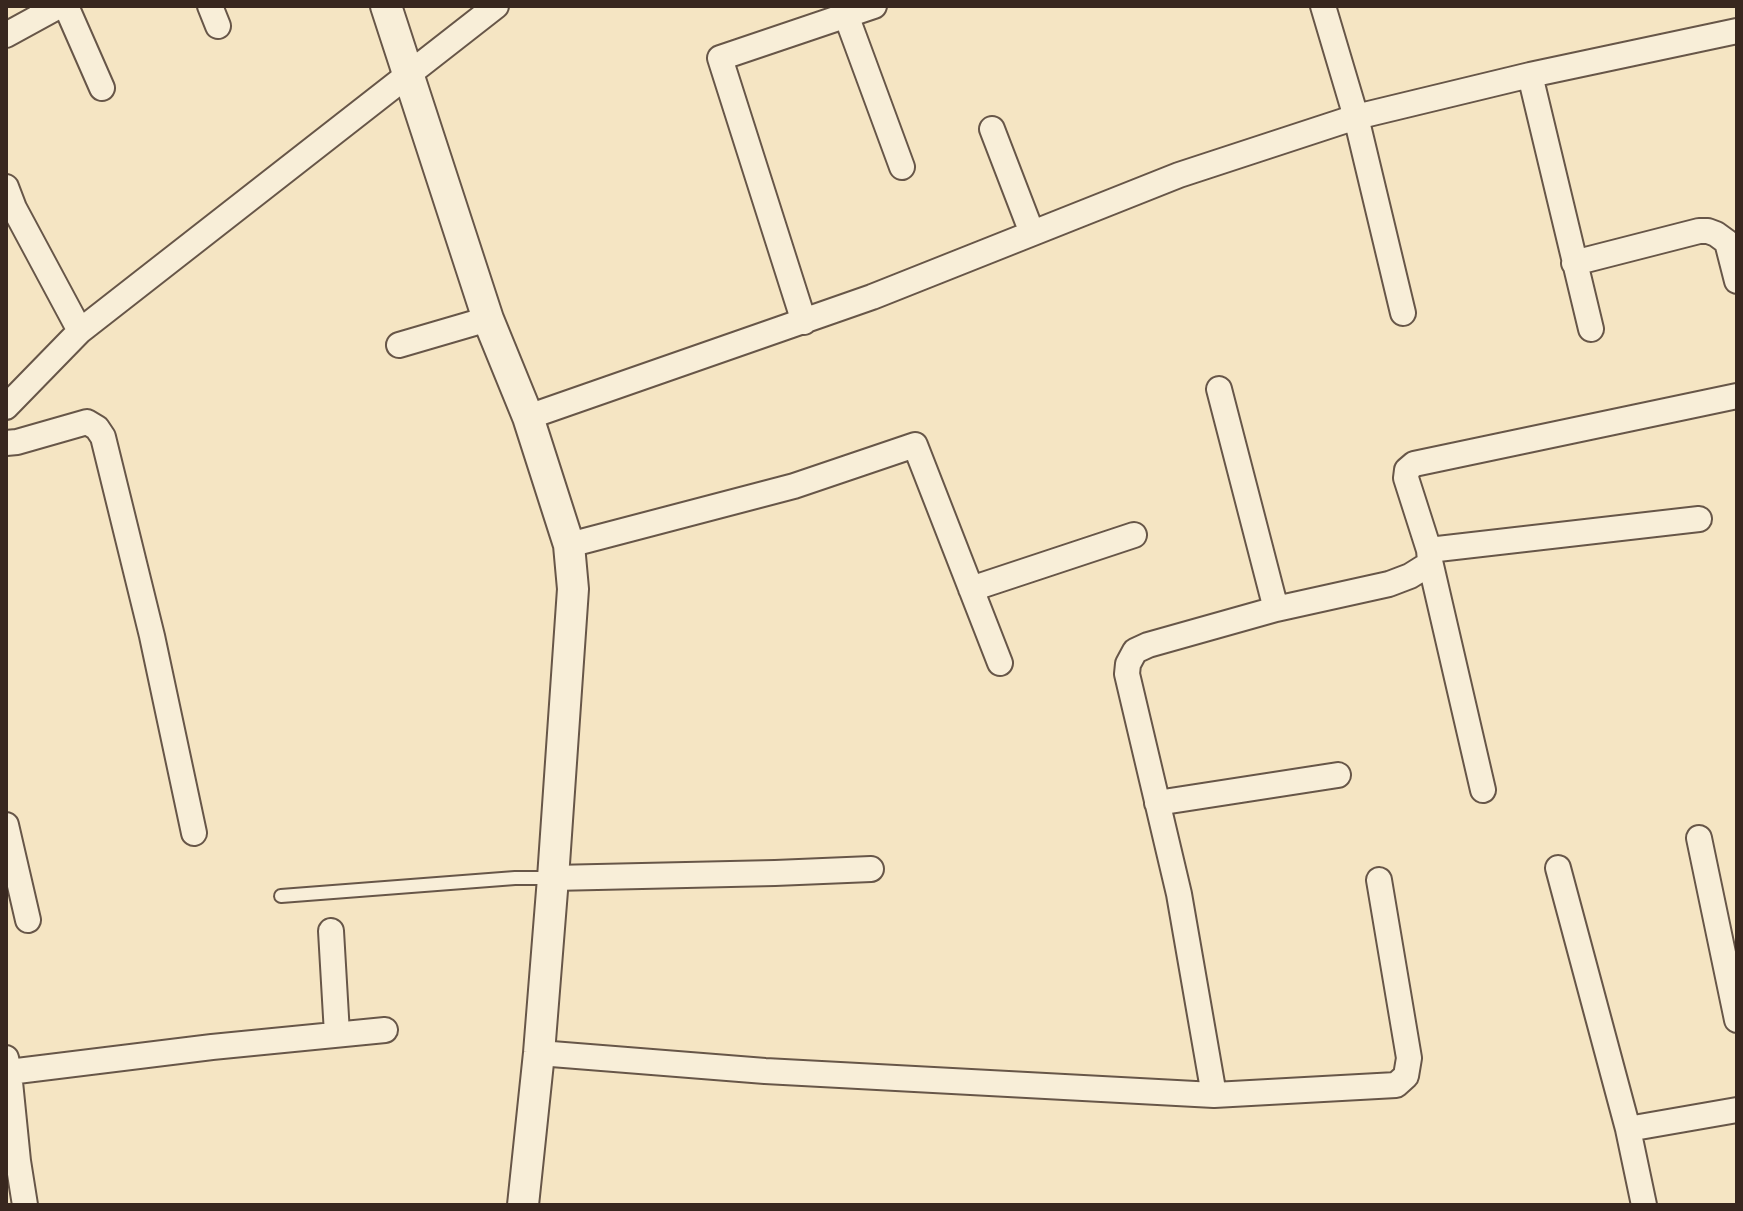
<!DOCTYPE html>
<html>
<head>
<meta charset="utf-8">
<style>
	body { margin:0 }
	#map { position:relative; width:1743px; height:1211px; overflow:hidden; background:#f5e5c3; font-family:"Libre Bodoni",serif }
	canvas { display:block }
	.frame { position:absolute; inset:0; border:8px solid #38271f; pointer-events:none }
</style>
</head>
<body>
<div id="map">
<canvas width="1743" height="1211"></canvas>
<div class="frame"></div>
</div>
<script>
const ctx = document.querySelector('canvas').getContext('2d');
ctx.lineJoin = 'round';
const poly = rows => new Path2D(rows.map(r => 'M' + r).join(''));
function strokePath(path, color, width, dash) { ctx.strokeStyle = color; ctx.lineWidth = width; ctx.lineCap = dash ? 'butt' : 'round'; ctx.setLineDash(dash || []); ctx.stroke(path); }
const service = poly([
	[281,896,515,878,553,878]
]);
const minor = poly([
	[66,6,102,88],
	[210,6,218,26],
	[1323,6,1356,117,1403,313],
	[846,15,902,167],
	[6,35,59,6],
	[1530,75,1591,329],
	[992,129,1032,233],
	[6,187,14,208,80,331],
	[1574,263,1699,231,1708,231,1716,234,1727,242,1737,281],
	[804,322,720,58,874,6],
	[399,345,488,319],
	[1219,389,1276,609],
	[6,407,80,331,496,6],
	[528,417,872,297,1179,175,1356,117,1530,75,1737,31],
	[6,443,17,442,87,422,97,428,103,437,152,636,194,833],
	[569,545,794,486,915,445,1000,663],
	[1429,550,1699,519],
	[1430,561,1483,790],
	[971,589,1134,535],
	[1157,803,1338,775],
	[6,825,28,920],
	[1699,838,1737,1020],
	[1558,868,1628,1129,1644,1205],
	[553,878,775,873,871,869],
	[331,931,337,1034],
	[539,1053,765,1071,1214,1095,1396,1085,1406,1076,1409,1058,1379,880],
	[6,1058,9,1072,18,1161,25,1205],
	[9,1072,212,1047,385,1030],
	[1214,1095,1179,894,1127,674,1128,664,1135,651,1148,645,1276,609,1389,584,1410,576,1426,566,1430,561,1429,550,1406,478,1407,470,1414,464,1737,396],
	[1628,1129,1737,1110]
]);
const tertiary = poly([
	[386,6,488,319,528,417,569,545,573,589,553,878,539,1053,523,1205]
]);
strokePath(service, '#675648', 16);
strokePath(minor, '#675648', 28);
strokePath(tertiary, '#675648', 34);
strokePath(service, '#f8eed8', 12);
strokePath(minor, '#f8eed8', 24);
strokePath(tertiary, '#f8eed8', 30);
</script>
</body>
</html>
